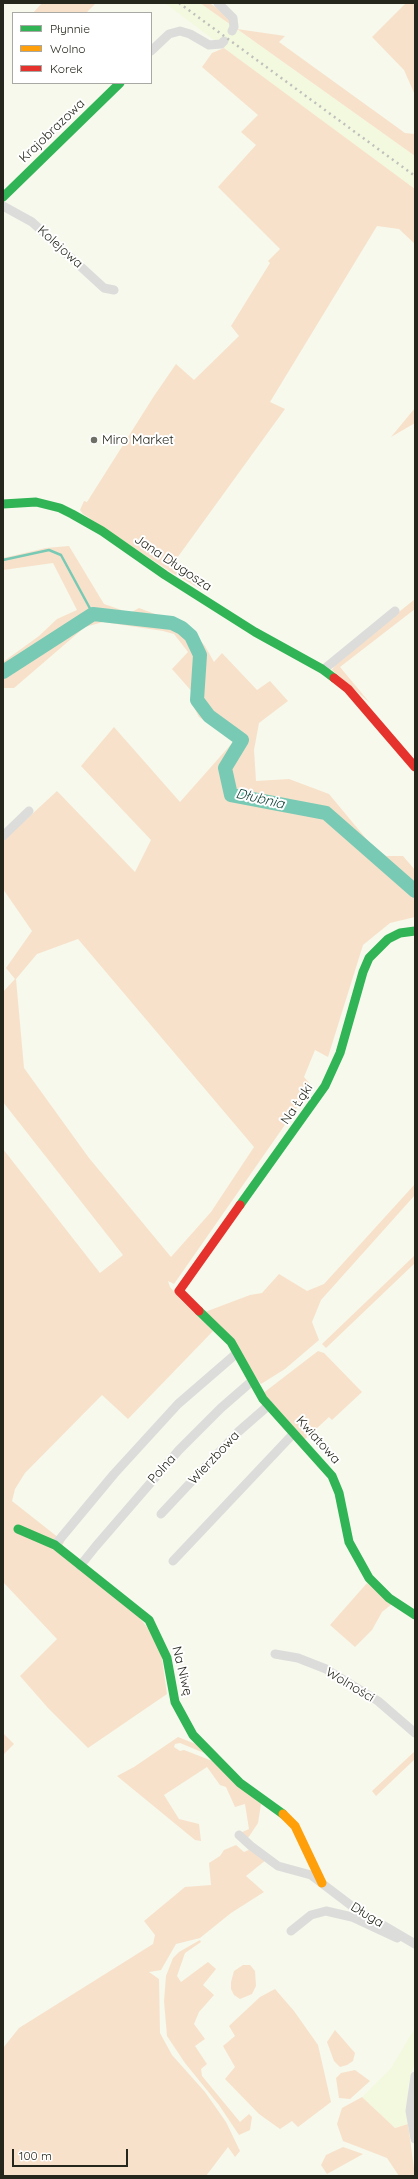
<!DOCTYPE html>
<html>
<head>
<meta charset="utf-8">
<style>
	body { margin:0 }
	#map { position:relative; width:418px; height:2179px; overflow:hidden; background:#f6f9ec; font-family:Quicksand,sans-serif }
	canvas { display:block }
	.frame { position:absolute; inset:0; border:4px solid #25271c; pointer-events:none }
	.legend { position:absolute; left:12px; top:12px; width:140px; height:72px; box-sizing:border-box; background:#fff; border:1px solid #a8a9a4; margin:0; padding:5px 7px; list-style:none; font-size:12px; color:#25271c }
	.legend li { display:flex; align-items:center; gap:8px; height:20px }
	.legend b { width:20px; border:1px solid #a8a9a4 }
	.scale { position:absolute; left:12px; top:2149px; width:116px; height:18px; box-sizing:border-box; border:2px solid #25271c; border-top:0; padding-left:5px; font-size:12px; line-height:14px; white-space:nowrap; color:#25271c; -webkit-text-stroke:3px #fff; paint-order:stroke }
</style>
</head>
<body>
<div id="map">
<canvas width="418" height="2179"></canvas>
<div class="frame"></div>
<ul class="legend">
<li><b style="height:5px;background:#30b455"></b>Płynnie</li>
<li><b style="height:5px;background:#ff9f0a"></b>Wolno</li>
<li><b style="height:5px;background:#e5322d"></b>Korek</li>
</ul>
<div class="scale">100 m</div>
</div>
<script>
const ctx = document.querySelector('canvas').getContext('2d');
ctx.lineJoin = 'round';
function fill(path, color) { ctx.fillStyle = color; ctx.fill(path, 'evenodd'); }
const poly = rows => new Path2D(rows.map(r => 'M' + r).join(''));
function strokePath(path, color, width, dash) { ctx.strokeStyle = color; ctx.lineWidth = width; ctx.lineCap = dash ? 'butt' : 'round'; ctx.setLineDash(dash || []); ctx.stroke(path); }
function drawText(font, color, halo, rows, align = 'center') {
  ctx.font = font + ' Quicksand,sans-serif'; ctx.lineWidth = 4; ctx.setLineDash([]); ctx.textBaseline = 'middle'; ctx.strokeStyle = halo; ctx.fillStyle = color; for (const [text, x, y, turn = 0] of rows) {
    ctx.save(); ctx.translate(x, y); ctx.rotate((+turn || 0) * Math.PI / 180); ctx.textAlign = isNaN(turn) ? turn : align; if (halo) ctx.strokeText(text, 0, 0); ctx.fillText(text, 0, 0); ctx.restore();
  }
}
fill(poly([
	[165,3,200,3,415,156,415,189,272,84],
	[415,2028,415,2061,408,2086,408,2124,395,2128,362,2097,391,2068]
]), '#f3f9de');
fill(poly([
	[42,3,96,3,86,13,33,13],
	[200,3,209,3,219,9,230,21,231,25],
	[406,3,415,3,415,95,404,70,372,37],
	[237,29,285,36,279,42,405,133,415,134,415,156],
	[224,48,415,189,415,244,399,229,377,226,270,402,285,409,172,565,204,591,169,571,83,514,80,510,84,501,87,502,154,396,176,364,194,380,239,336,231,326,270,263,268,261,280,249,218,187,256,145,241,132,258,115,202,67,212,53],
	[415,408,415,423,391,437],
	[69,546,104,604,130,613,139,608,163,617,184,621,205,646,214,662,222,653,257,690,270,681,288,701,259,723,254,750,256,781,289,779,329,794,368,841,386,856,403,856,415,870,415,917,390,923,363,945,328,1057,315,1050,304,1077,312,1086,174,1284,168,1281,170,1287,180,1299,213,1331,128,1419,102,1395,25,1473,15,1489,12,1501,64,1542,59,1552,139,1617,157,1640,162,1659,167,1694,88,1748,48,1708,20,1676,57,1639,3,1582,3,1149,100,1273,123,1255,3,1102,3,992,15,979,6,968,32,931,3,889,3,841,57,791,135,872,151,840,81,766,114,727,180,802,234,741,199,717,193,706,194,694,172,669,188,652,174,634,163,631,103,622,85,627,14,688,3,688,3,662,39,636,57,619,77,610,53,563,3,570,3,558,46,548],
	[78,939,254,1147,211,1212,171,1257,89,1158,24,1068,16,979,37,954],
	[415,599,415,609,340,667,370,703,332,670,337,662],
	[415,1184,415,1195,321,1300,312,1322,319,1340,285,1369,261,1384,205,1312,250,1295,262,1293,279,1274,307,1291,324,1284],
	[415,1255,415,1263,326,1348,322,1344],
	[318,1351,324,1353,362,1392,332,1420,329,1417,304,1440,262,1394],
	[367,1583,392,1604,382,1612,372,1630,355,1647,330,1625],
	[3,1733,14,1744,3,1755],
	[178,1737,198,1745,204,1753,180,1743,175,1744,174,1747,180,1751,184,1750,215,1762,261,1804,258,1823,246,1841,240,1833,249,1829,245,1804,235,1807,226,1787,220,1785,207,1767,164,1795,179,1819,199,1824,201,1841,195,1840,117,1776,134,1767],
	[415,1751,415,1759,376,1796,372,1791],
	[236,1845,244,1852,251,1849,266,1860,246,1876,264,1892,231,1913,200,1938,176,1944,161,1970,149,1972,159,1979,160,2033,172,2055,205,2092,226,2122,240,2151,235,2157,228,2147,206,2176,3,2176,3,2048,19,2028,153,1944,155,1935,144,1921,185,1887,211,1885,209,1863,220,1856,224,1850],
	[200,1940,201,1942,185,1953,177,1976,181,1982,208,1962,216,1969,203,1985,214,1995,199,2012,194,2024,205,2039,195,2046,207,2064,201,2069,202,2076,240,2122,249,2114,252,2117,250,2130,239,2135,219,2105,185,2063,167,2036,164,2001,166,1976,173,1958,179,1952],
	[243,1965,250,1965,255,1971,256,1986,252,1994,240,1999,234,1995,231,1989,231,1982,234,1971],
	[275,1989,294,2011,318,2045,331,2102,298,2127,292,2121,280,2129,259,2114,225,2079,235,2067,223,2046,235,2036,229,2026,260,1997],
	[335,2030,355,2053,353,2061,347,2065,340,2067,334,2061,327,2042],
	[355,2070,370,2081,350,2099,339,2098,336,2078,341,2073],
	[362,2097,395,2128,408,2124,415,2176,399,2176,387,2158,343,2141,337,2124,342,2108],
	[343,2147,363,2154,327,2174,321,2165,326,2155]
]), '#f8e1ca');
strokePath(poly([
	[3,560,49,550,61,555,93,614]
]), '#78cab5', 2.5);
strokePath(poly([
	[3,672,93,614,172,623,182,628,191,636,200,655,197,700,209,716,242,740,225,768,231,795,326,813,415,891]
]), '#78cab5', 14);
strokePath(poly([
	[218,3,233,18,234,27,232,31],
	[151,51,169,34,180,31,190,34,209,45,221,44,224,41],
	[3,206,32,222,104,288,114,290],
	[323,670,395,611],
	[3,836,29,811],
	[161,1514,238,1432,269,1405],
	[55,1545,114,1474,178,1404,237,1353],
	[173,1561,294,1433],
	[80,1566,96,1546,179,1450,221,1408,252,1381],
	[275,1654,298,1658,326,1669,378,1701,415,1733],
	[239,1835,251,1846,278,1866,311,1875,357,1910,415,1944],
	[291,1931,311,1915,326,1911,352,1917,397,1938],
	[415,2076,410,2111,415,2139]
]), '#dcdcda', 9);
strokePath(poly([
	[3,197,120,83],
	[3,504,36,502,60,508,72,514,102,531,165,575,255,632,322,669,334,678],
	[240,1205,325,1086,340,1053,363,972,369,958,388,939,400,933,415,931],
	[199,1311,231,1342,263,1399,332,1476,339,1493,349,1542,369,1578,389,1598,415,1615],
	[18,1529,55,1545,149,1620,167,1658,175,1702,193,1735,240,1783,283,1814]
]), '#30b455', 9);
strokePath(poly([
	[283,1814,295,1826,322,1883]
]), '#ff9f0a', 9);
strokePath(poly([
	[334,678,348,689,415,767],
	[199,1311,179,1291,240,1205]
]), '#e5322d', 9);
strokePath(poly([
	[179,3,415,176]
]), '#bfbfbc', 2.5, [2, 4]);
for (const [x, y, r, color] of [
	[94,440,4,"#6e7065"]
]) { const dot = new Path2D(); dot.arc(x, y, r, 0, 2 * Math.PI); ctx.fillStyle = color; ctx.fill(dot); strokePath(dot, '#fff', 1.5); }
drawText('13px', '#25271c', '#fff', [
	["Krajobrazowa",52,131,-44],
	["Kolejowa",60,247,42],
	["Jana Długosza",173,563,34],
	["Na Łąki",297,1104,-56],
	["Kwiatowa",318,1440,48],
	["Wierzbowa",214,1458,-47],
	["Polna",162,1469,-48],
	["Na Niwę",182,1671,76],
	["Wolności",350,1685,31],
	["Długa",367,1915,31]
]);
drawText('13px', '#25271c', '#fff', [
	["Miro Market",102,440]
], 'left');
drawText('italic 14px', '#13453a', '#fff', [
	["Dłubnia",260,799,13]
]);
</script>
</body>
</html>
